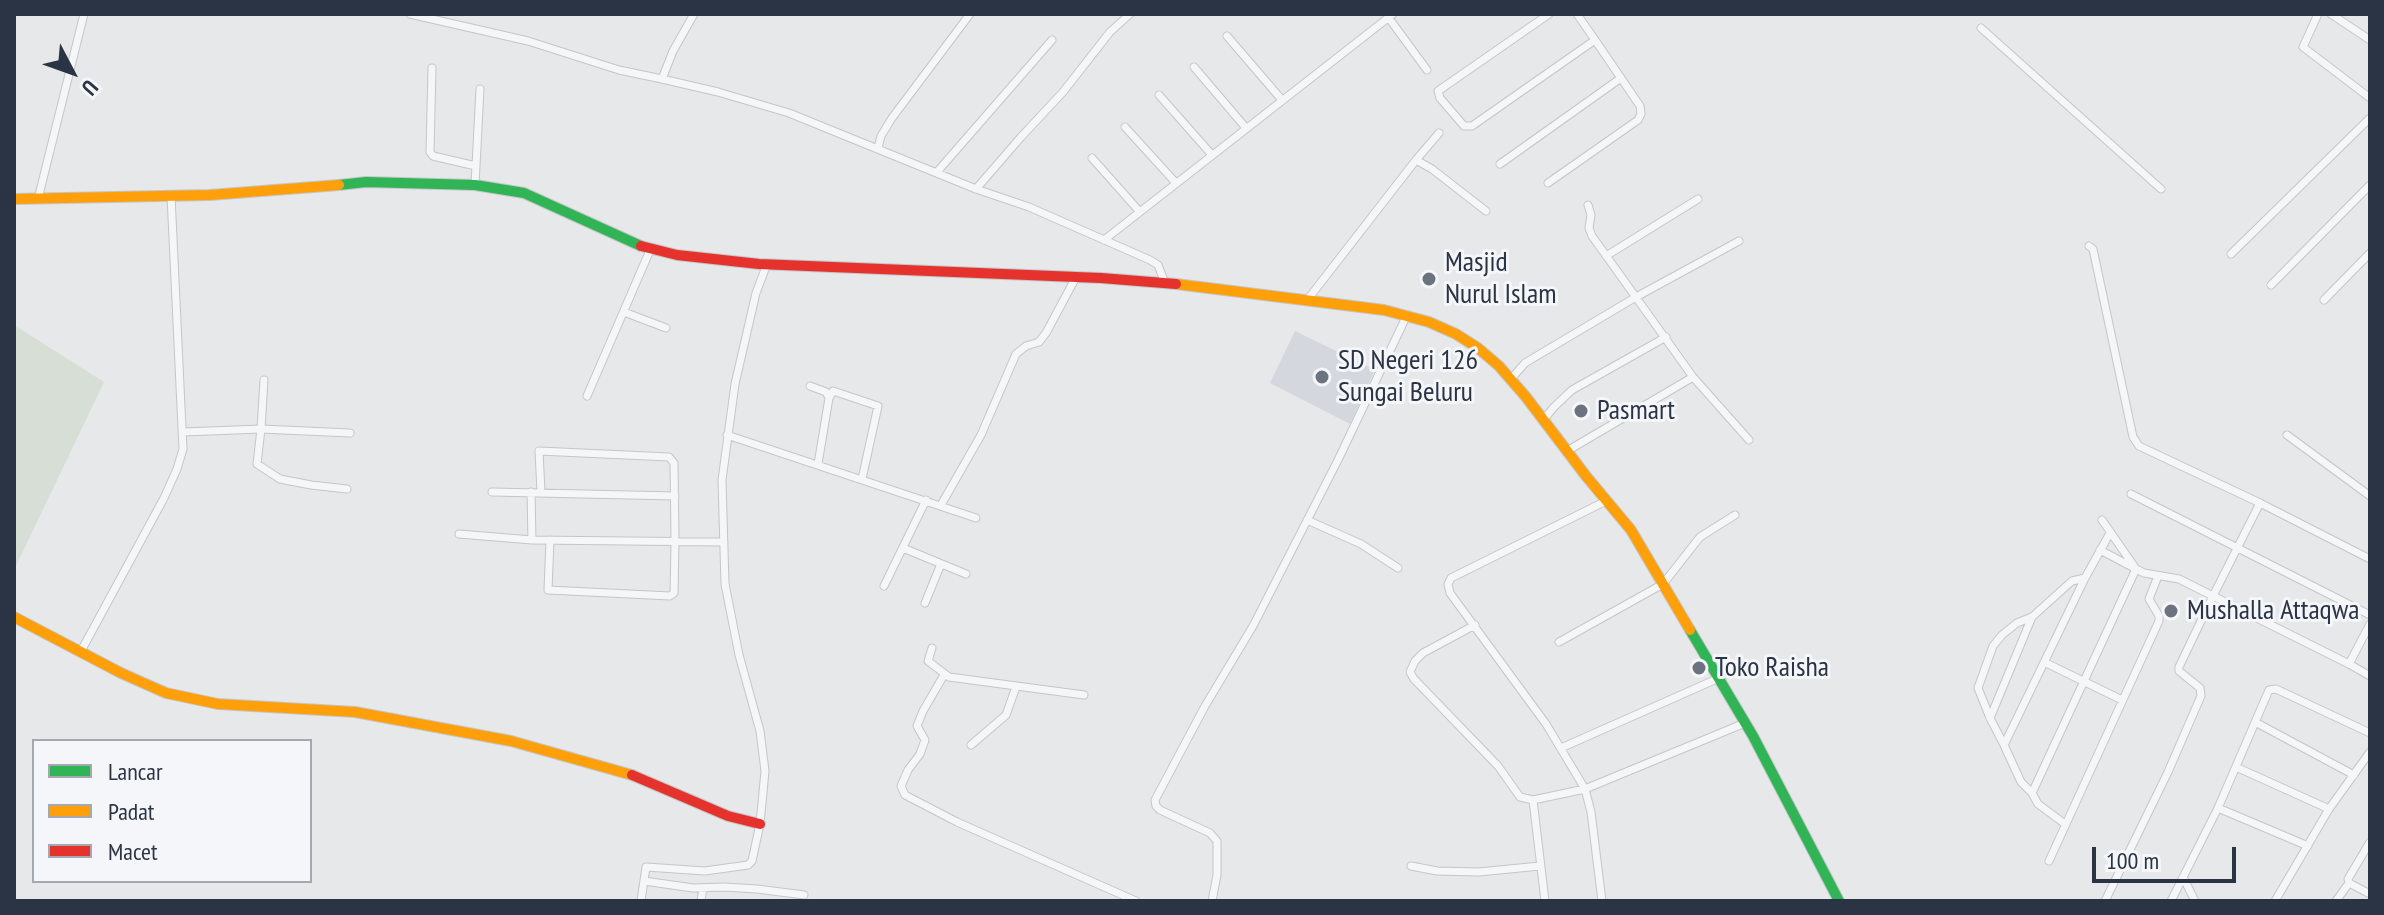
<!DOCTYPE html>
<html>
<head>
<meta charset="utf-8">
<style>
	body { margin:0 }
	#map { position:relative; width:2384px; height:915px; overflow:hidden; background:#e6e8ea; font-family:"PT Sans Narrow",sans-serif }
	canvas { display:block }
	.frame { position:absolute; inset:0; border:16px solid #2b3445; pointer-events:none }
	.legend { position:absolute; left:32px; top:739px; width:280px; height:144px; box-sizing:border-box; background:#f4f6f9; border:2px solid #a4a8b1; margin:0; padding:10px 14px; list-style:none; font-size:24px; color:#2b3445 }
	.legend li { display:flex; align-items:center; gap:16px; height:40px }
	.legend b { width:40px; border:2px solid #a4a8b1 }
	.north { position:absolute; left:32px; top:32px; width:80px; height:80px; -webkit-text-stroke:6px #f4f6f9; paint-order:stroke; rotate:131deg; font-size:22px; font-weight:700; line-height:32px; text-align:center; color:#2b3445 }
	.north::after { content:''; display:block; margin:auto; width:28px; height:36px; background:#2b3445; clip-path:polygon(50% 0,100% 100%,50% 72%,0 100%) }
	.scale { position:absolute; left:2092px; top:847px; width:144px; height:36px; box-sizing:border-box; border:4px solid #2b3445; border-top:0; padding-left:10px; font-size:24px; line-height:28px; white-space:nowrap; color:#2b3445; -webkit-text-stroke:6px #f4f6f9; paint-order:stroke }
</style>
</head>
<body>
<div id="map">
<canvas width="2384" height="915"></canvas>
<div class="frame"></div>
<ul class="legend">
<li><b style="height:10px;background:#30b455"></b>Lancar</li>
<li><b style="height:10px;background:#ff9f0a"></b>Padat</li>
<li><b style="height:10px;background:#e5322d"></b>Macet</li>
</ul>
<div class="north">U</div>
<div class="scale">100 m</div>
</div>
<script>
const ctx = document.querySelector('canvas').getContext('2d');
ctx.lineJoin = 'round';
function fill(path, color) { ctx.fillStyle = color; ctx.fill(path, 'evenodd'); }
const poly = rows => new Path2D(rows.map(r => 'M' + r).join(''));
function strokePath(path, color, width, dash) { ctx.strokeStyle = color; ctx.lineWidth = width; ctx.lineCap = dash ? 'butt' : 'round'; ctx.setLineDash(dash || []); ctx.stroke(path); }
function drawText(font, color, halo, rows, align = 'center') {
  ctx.font = font + ' "PT Sans Narrow",sans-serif'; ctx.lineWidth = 6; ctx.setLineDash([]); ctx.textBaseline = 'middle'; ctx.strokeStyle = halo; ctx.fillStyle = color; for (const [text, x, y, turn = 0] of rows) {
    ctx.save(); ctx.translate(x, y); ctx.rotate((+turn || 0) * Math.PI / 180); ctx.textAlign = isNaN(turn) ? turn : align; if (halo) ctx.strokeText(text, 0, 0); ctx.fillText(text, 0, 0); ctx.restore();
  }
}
fill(poly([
	[1295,331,1375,370,1350,424,1270,383]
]), '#d4d7dd');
fill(poly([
	[14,325,104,382,14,570]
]), '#d6ded6');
const street = poly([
	[410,14,528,41,619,70,662,79],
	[694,14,673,51,662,79,718,92,789,113,976,189,1029,207,1150,260,1158,265,1165,283],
	[1549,14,1438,91,1440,98,1464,126,1472,126,1595,40,1577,14],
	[2318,14,2303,47,2370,98],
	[2331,14,2370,40],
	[1388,17,1427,70],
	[1981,28,2161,189],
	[1227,36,1282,100],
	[1194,67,1246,128],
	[432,68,430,152,433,156,476,166],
	[1159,95,1212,155],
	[1125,127,1176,183],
	[878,148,881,136,892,118,970,14],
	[1092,158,1140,212],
	[1416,160,1439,133],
	[1500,164,1621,78],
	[937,172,1052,40],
	[1548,183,1638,120,1641,114,1640,106,1595,40],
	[475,185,480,89],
	[976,189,1021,137,1063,92,1110,32,1130,14],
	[38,199,84,14],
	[1588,205,1591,215,1589,228,1592,236,1693,377,1749,440],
	[1104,240,1393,14],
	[2089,246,2093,249,2133,437,2139,446,2260,503],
	[2231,254,2370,118],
	[1606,256,1698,199],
	[2271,285,2370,185],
	[1308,299,1416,160,1432,169,1486,211],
	[2324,300,2370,253],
	[624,312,666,328],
	[1511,379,1525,363,1636,297,1739,241],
	[810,386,826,392,829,398,818,464],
	[587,396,651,248],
	[829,398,833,391,878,406,862,479],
	[1544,419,1554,407,1572,390,1666,337],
	[183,432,261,429,264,380],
	[727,435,976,518],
	[2287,435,2370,496],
	[1567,451,1693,377],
	[347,489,311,485,280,479,257,464,261,429,350,433],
	[492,492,675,496],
	[531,492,532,540],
	[541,492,539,451,669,457,674,463,675,541,674,593,670,596,548,590,550,540],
	[2131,494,2370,615],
	[941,505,981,435,1016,354,1026,346,1039,342,1046,333,1075,279],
	[1307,520,1361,544,1398,568],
	[2102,520,2136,569,2144,573,2179,579,2213,596,2179,667,2179,671,2200,688,2201,696,2168,772,2105,901],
	[459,534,532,540,724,542],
	[903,548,966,574],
	[884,586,926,500],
	[925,603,941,564],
	[2370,624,2349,664,2370,676],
	[1475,625,1423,653,1415,661,1410,672,1414,679,1498,766,1520,797,1533,800,1585,789,1745,723],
	[1559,642,1663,584,1700,537,1735,515],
	[932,648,928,661,949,677,1084,695],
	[80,653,164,498,177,469,183,449,171,196],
	[2044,662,2122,700],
	[2349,664,2213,596,2260,503,2370,559],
	[944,675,923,711,917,726,925,740,920,754,908,770,901,786,905,795,957,822,1136,901],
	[1990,718,2032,617],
	[2255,722,2354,775],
	[971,745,1006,715,1016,687],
	[2004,745,1990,718,1978,688,1993,646,2002,635,2017,623,2032,617,2072,581,2085,578],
	[1561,748,1719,678],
	[2236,767,2329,809],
	[2032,793,2136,569,2100,550],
	[1533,800,1545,901],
	[2218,808,2308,846],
	[2065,824,2038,804,2032,793,2021,782,2004,745,2085,578,2110,533],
	[2370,842,2348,879,2349,883,2370,894],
	[2049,861,2159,621,2159,616,2149,599,2158,576],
	[1411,866,1437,871,1479,872,1540,866],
	[2183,877,2195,901],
	[644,881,693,888,724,887,757,889,804,895],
	[641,901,646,867,705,871,748,865,752,861,760,824,765,771,760,731,739,655,725,584,722,480,735,384,756,293,767,264],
	[701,901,703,888],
	[1212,901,1217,875,1217,841,1210,833,1160,810,1156,806,1155,800,1205,706,1253,626,1338,460,1407,315],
	[1602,901,1591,812,1585,789,1546,724,1450,593,1448,584,1451,578,1608,500],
	[2171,901,2218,808,2269,690,2276,689,2370,733],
	[2275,901,2329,809,2370,752],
	[2336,901,2349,883]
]);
const fast = poly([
	[339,185,366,182,475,185,524,193,641,246],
	[1690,630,1753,736,1839,901]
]);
const slow = poly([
	[14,199,210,195,339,185],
	[1176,284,1384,310,1429,322,1456,334,1478,348,1499,366,1526,397,1586,476,1631,530,1690,630],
	[14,617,121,673,166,693,218,704,355,712,511,741,632,775]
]);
const jam = poly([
	[641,246,677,255,759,264,1101,278,1176,284],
	[632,775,728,816,760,824]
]);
strokePath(street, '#c4c6c8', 9);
strokePath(fast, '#c4c6c8', 12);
strokePath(slow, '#c4c6c8', 12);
strokePath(jam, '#c4c6c8', 12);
strokePath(street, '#f5f6f7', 7);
strokePath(fast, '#30b455', 10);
strokePath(slow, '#ff9f0a', 10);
strokePath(jam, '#e5322d', 10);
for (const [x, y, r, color] of [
	[1429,279,8,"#6c737f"],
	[1322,377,8,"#6c737f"],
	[1581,411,8,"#6c737f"],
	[2171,611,8,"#6c737f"],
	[1699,668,8,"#6c737f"]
]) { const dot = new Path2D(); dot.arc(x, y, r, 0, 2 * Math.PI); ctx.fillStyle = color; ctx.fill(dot); strokePath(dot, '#f4f6f9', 3); }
drawText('28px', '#2b3445', '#f4f6f9', [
	["Masjid",1445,263],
	["Nurul Islam",1445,295],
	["SD Negeri 126",1338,361],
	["Sungai Beluru",1338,393],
	["Pasmart",1597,411],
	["Mushalla Attaqwa",2187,611],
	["Toko Raisha",1715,668]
], 'left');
</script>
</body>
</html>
